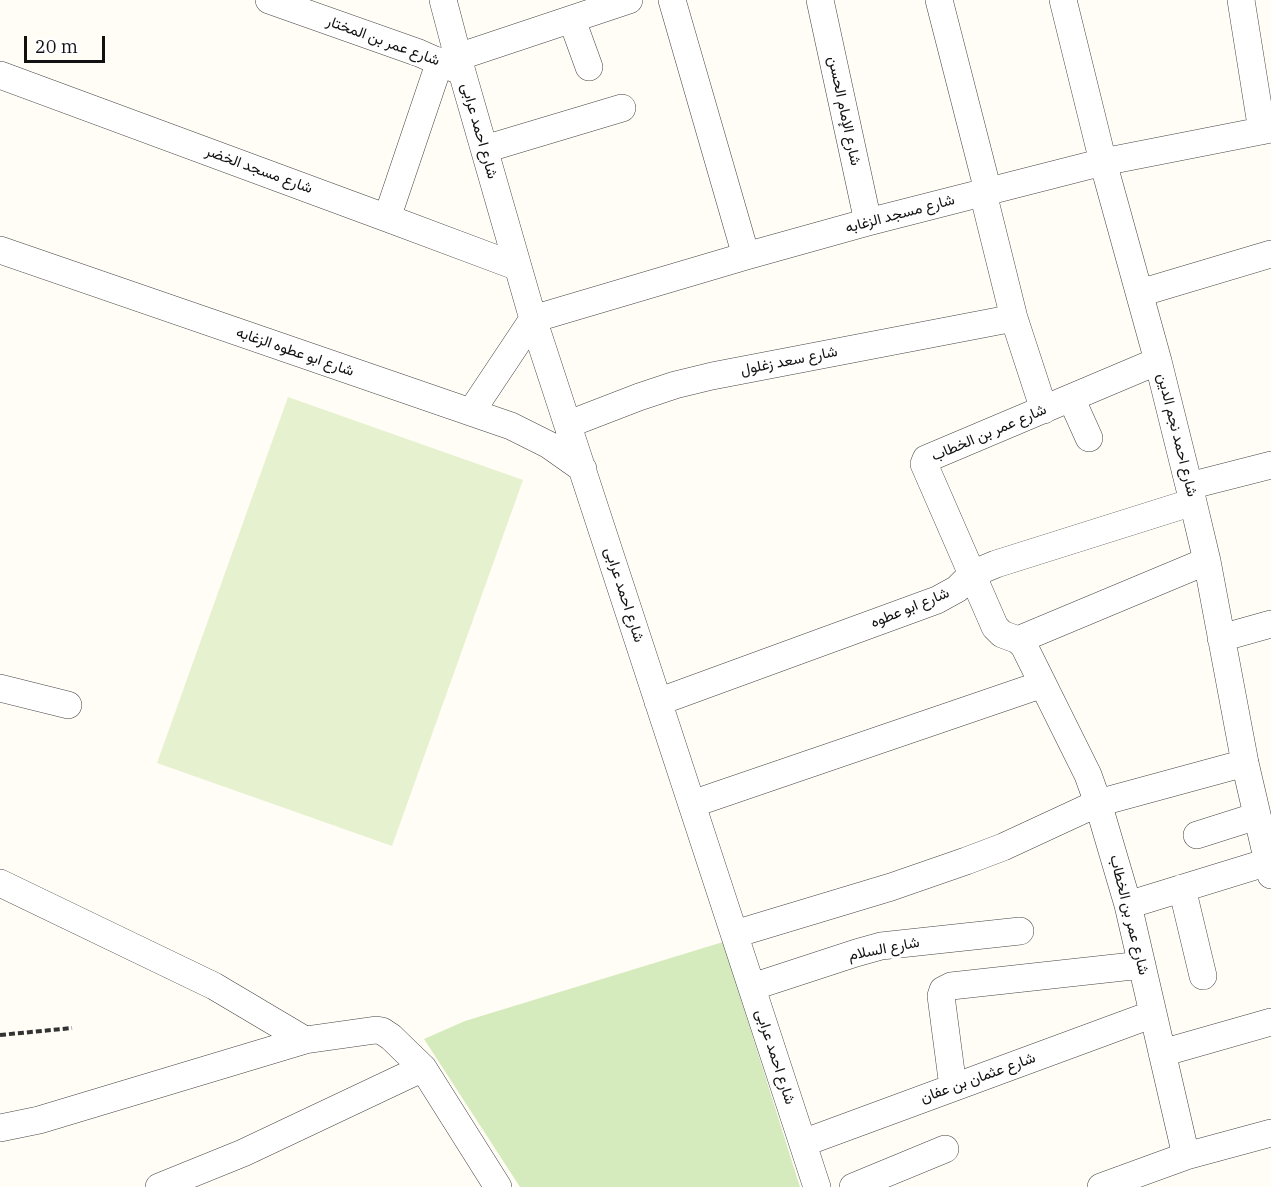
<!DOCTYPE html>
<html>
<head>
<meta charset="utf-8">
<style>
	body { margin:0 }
	#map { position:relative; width:1271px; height:1187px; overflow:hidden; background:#fffdf5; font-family:"IBM Plex Serif",serif }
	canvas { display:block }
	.scale { position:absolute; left:24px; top:36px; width:81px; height:27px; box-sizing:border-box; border:3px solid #111; border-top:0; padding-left:8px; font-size:18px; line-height:21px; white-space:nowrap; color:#111; -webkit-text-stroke:4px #fff; paint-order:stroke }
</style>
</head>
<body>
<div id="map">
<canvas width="1271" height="1187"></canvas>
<div class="scale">20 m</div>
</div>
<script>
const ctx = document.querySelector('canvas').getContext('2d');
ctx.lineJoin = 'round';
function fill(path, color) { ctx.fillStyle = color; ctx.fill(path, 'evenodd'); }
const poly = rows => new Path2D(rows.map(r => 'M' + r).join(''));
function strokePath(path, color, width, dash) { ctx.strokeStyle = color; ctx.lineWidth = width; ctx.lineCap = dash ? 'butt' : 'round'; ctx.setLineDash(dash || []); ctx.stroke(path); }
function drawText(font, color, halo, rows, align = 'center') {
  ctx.font = font + ' "IBM Plex Serif",Vazirmatn,serif'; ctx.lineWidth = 6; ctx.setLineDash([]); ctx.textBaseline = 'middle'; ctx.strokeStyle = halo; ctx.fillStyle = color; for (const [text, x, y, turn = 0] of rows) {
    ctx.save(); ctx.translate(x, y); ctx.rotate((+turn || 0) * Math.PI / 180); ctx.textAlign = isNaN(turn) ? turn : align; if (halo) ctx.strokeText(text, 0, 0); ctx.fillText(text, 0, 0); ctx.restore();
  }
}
fill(poly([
	[723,942,800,1187,520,1187,424,1039,465,1021]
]), '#d5ebbd');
fill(poly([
	[288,397,523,480,392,846,157,763]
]), '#e6f2cf');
const minor = poly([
	[269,0,419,53,462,72],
	[443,0,462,72,533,319,817,1187],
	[672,0,746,256],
	[820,0,868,222],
	[939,0,988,191],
	[1063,0,1103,162,1158,361,1193,502,1207,561,1245,763,1271,875],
	[1241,0,1262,131],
	[572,20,589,67],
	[458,57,629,0],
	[0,75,387,218,518,267],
	[485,149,622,108],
	[983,193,1014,318,1044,410],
	[387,218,440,61],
	[0,250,511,426,549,445,583,469],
	[1140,293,1271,254],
	[1158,361,926,459,924,464,995,627,1002,634,1018,640,1024,646,1088,775,1098,803,1128,905,1186,1156],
	[1071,398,1089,438],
	[471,412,533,319,746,256,868,222,1103,162,1271,129],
	[569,424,639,397,675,385,712,376,1014,318],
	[1189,486,1271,465],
	[1221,638,1271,624],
	[1018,640,1207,561],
	[0,688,68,705],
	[658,702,937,600,957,589,972,574,996,564,1193,502],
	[692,804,1043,684],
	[1197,835,1257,816],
	[0,883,214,986,305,1040,376,1030,382,1031,391,1037,423,1068,498,1187],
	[1182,888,1203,976],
	[1128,905,1268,862],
	[735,934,891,887,966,861,1003,847,1098,803,1245,763],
	[752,987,856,953,881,946,1020,931],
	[1162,1053,1271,1022],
	[953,1087,941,996,943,990,951,986,1142,965],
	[0,1128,39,1120,305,1040],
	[803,1143,1153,1014],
	[159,1187,243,1153,423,1068],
	[853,1187,945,1149],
	[1101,1187,1186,1156,1271,1133]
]);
strokePath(minor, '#444', 28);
strokePath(poly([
	[0,1035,72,1028]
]), '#333', 4, [6, 3]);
strokePath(minor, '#fff', 27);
drawText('15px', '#111', '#fff', [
	["شارع عمر بن المختار",383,41,20],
	["شارع الإمام الحسن",844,111,78],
	["شارع احمد عرابى",479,131,74],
	["شارع مسجد الخضر",259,170,20],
	["شارع مسجد الزغابه",900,214,-15],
	["شارع ابو عطوه الزغابه",295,352,19],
	["شارع سعد زغلول",789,361,-11],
	["شارع عمر بن الخطاب",989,433,-23],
	["شارع احمد نجم الدين",1177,435,76],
	["شارع احمد عرابى",624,595,72],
	["شارع ابو عطوه",910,608,-22],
	["شارع عمر بن الخطاب",1129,915,76],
	["شارع السلام",884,949,-11],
	["شارع احمد عرابى",775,1057,72],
	["شارع عثمان بن عفان",978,1078,-20]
]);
</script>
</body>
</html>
